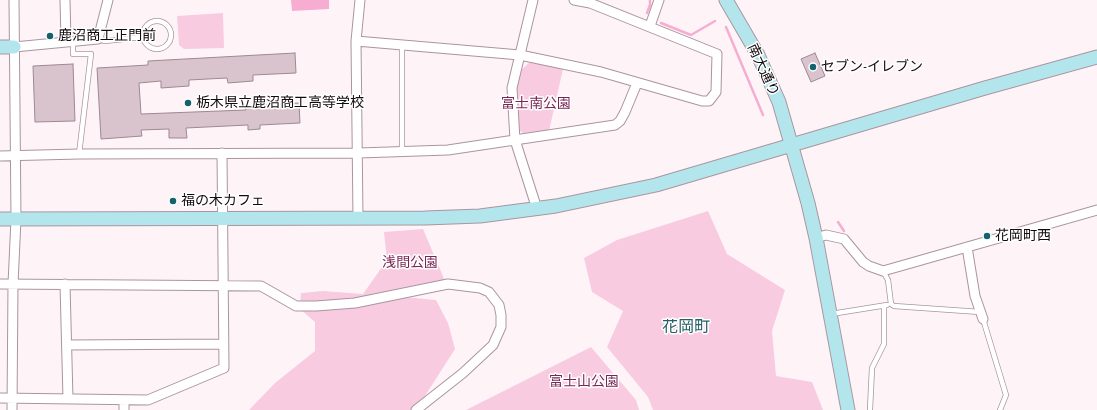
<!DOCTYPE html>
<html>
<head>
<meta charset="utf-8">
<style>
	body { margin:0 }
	canvas { display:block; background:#fef4f8 }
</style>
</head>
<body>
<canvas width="1097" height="410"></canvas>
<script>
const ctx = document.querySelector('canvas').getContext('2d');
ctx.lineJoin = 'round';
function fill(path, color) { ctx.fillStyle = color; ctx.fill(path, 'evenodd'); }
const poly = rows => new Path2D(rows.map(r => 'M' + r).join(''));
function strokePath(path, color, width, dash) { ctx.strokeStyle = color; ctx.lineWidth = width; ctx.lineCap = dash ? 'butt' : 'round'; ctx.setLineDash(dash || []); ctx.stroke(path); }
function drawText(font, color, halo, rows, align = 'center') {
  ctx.font = font + ' "PT Sans Narrow","Noto Sans JP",sans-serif'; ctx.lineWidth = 3; ctx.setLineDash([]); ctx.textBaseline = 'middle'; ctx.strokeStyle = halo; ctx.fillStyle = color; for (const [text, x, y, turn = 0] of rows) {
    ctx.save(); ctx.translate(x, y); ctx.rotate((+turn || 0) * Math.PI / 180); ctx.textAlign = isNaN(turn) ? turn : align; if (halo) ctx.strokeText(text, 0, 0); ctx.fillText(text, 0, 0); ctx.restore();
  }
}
fill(poly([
	[223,13,224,48,184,49,179,45,177,16],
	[530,62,563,69,549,131,524,134,519,130,515,93,521,70],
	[708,211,727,254,785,290,772,331,776,376,812,382,823,410,653,410,648,397,607,347,623,311,592,292,584,258,617,240],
	[423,229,445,281,372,294,436,300,448,323,455,349,416,410,249,410,275,383,315,351,315,322,300,309,301,293,323,291,363,294,387,260,384,232],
	[591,347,636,400,639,410,466,410]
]), '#f9cbe1');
fill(poly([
	[291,0,329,0,329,9,292,11]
]), '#f7add2');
strokePath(poly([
	[647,13,650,5,650,0],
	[661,23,691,35,715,21],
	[726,27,763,115],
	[838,222,844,231]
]), '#f7add2', 2.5);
const building = poly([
	[295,53,296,73,253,75,253,81,228,83,227,78,189,80,189,86,161,88,161,81,139,83,141,114,246,110,245,106,299,103,300,123,260,125,260,129,248,130,248,125,186,128,187,138,169,138,169,129,141,130,142,136,101,139,97,68,148,65,148,61,295,53],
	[815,53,825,76,811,82,801,59,815,53],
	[73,64,75,121,35,122,33,66,73,64]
]);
fill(building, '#d9c3cd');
strokePath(building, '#9d8992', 1);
const lane = poly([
	'143 35a14 14 0 1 1 28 0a14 14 0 1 1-28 0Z',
	[98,39,105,41,142,37],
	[73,40,73,54,91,54,79,154],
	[402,151,402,45],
	[883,271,888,280,891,304,894,306,980,312],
	[831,314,887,305],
	[983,319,1006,395,1000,410],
	[870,409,872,368,884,344,884,306]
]);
const street = poly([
	[65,0,66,41],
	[533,0,512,88,515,140,537,209],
	[650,26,659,0],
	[356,41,520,55,601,72,702,101,709,101,716,92,717,54,590,3,574,0],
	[14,47,98,39,108,0],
	[0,156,79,154,359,153,448,150,615,125,620,121,625,112,637,83],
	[358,219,356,41,360,0],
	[816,238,826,235,844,239,863,262,869,266,883,271,1097,210],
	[967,247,975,296,983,319],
	[0,284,261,286,296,306,316,306,355,303,448,284,480,288,489,292,499,305,501,315,501,327,493,345,463,373,416,410],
	[65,284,68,399],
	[67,345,223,344],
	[0,398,148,400,224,368,222,153],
	[12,410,13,284,16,219,14,0],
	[124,410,124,400]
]);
const secondary = poly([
	[726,0,758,55,779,102,808,203,816,238,848,410],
	[0,47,14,47],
	[0,219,425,218,480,216,556,206,656,185,985,88,1097,57]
]);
strokePath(lane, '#aa959f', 6);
strokePath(street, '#aa959f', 11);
strokePath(secondary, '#aa959f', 15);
strokePath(lane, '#fff', 4.5);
strokePath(street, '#fff', 9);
strokePath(secondary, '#b3e6ec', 13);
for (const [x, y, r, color] of [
	[50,36,4,"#14626c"],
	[813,67,4,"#14626c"],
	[188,103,4,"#14626c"],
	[173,201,4,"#14626c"],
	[987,236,4,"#14626c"]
]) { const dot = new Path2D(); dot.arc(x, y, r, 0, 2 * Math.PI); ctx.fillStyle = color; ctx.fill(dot); strokePath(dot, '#fff', 1.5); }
drawText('14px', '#120a0e', '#fff', [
	["鹿沼商工正門前",58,36],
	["セブン-イレブン",821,67],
	["栃木県立鹿沼商工高等学校",196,103],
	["福の木カフェ",181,201],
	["花岡町西",995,236]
], 'left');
drawText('14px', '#120a0e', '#fff', [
	["南大通り",763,70,65]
]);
drawText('14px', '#792656', '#fff', [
	["富士南公園",536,104],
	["浅間公園",410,263],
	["富士山公園",584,382]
]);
drawText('16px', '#265f67', '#fff', [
	["花岡町",686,327]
]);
</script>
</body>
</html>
